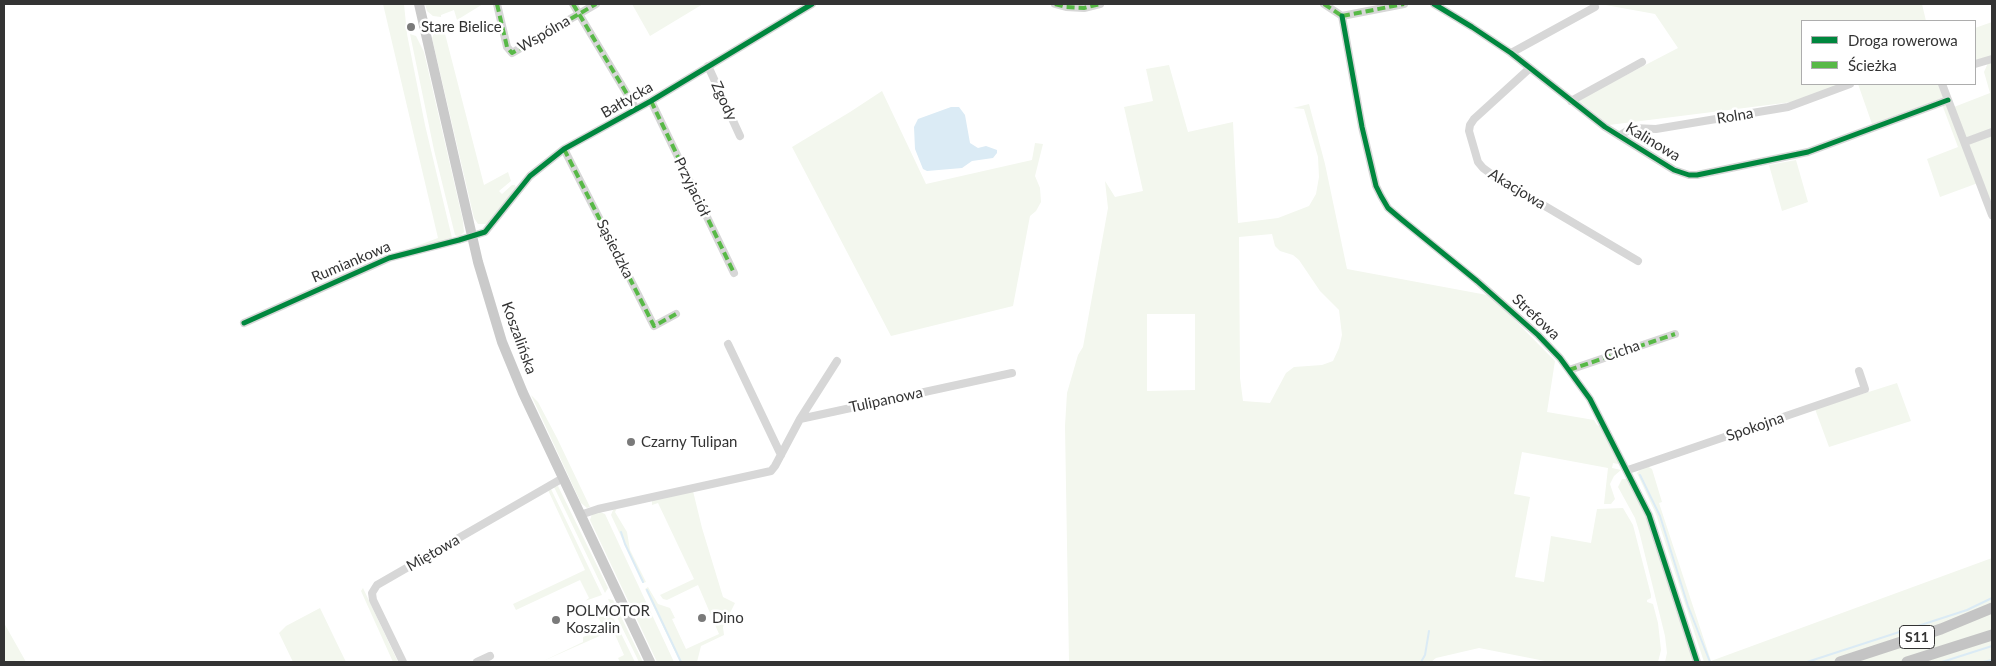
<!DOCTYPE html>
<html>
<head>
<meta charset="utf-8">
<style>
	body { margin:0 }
	#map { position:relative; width:1996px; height:666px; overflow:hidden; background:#fff; font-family:Lato,sans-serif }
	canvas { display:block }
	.frame { position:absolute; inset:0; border:5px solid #333; pointer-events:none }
	.legend { position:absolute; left:1801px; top:20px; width:175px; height:65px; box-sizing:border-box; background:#fff; border:1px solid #adadad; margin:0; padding:6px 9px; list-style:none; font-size:15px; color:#333 }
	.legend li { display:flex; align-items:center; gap:10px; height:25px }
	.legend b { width:25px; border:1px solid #adadad }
</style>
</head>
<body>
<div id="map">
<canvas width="1996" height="666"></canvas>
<div class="frame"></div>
<ul class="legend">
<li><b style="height:6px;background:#00873e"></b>Droga rowerowa</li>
<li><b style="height:6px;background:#58b947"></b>Ścieżka</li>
</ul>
</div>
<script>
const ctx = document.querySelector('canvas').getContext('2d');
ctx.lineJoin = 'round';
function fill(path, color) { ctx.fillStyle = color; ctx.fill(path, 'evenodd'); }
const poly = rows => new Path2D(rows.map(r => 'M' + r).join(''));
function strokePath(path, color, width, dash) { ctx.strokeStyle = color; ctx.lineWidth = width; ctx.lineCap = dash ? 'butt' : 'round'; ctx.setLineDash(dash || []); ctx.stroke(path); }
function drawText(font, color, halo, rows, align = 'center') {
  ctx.font = font + ' Lato,sans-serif'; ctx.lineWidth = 5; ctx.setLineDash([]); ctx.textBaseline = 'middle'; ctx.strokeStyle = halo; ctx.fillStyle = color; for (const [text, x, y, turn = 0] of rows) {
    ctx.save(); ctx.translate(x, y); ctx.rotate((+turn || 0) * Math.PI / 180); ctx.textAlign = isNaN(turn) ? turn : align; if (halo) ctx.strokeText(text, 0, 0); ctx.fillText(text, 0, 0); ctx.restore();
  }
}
fill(poly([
	[383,4,404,4,407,34,425,125,452,238,392,255,438,238],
	[425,4,483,4,457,20,454,10,441,15,441,17,433,16,427,11],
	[632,4,703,4,650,36],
	[1600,4,1922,4,1926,21,1802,21,1802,84,1841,84,1792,102,1609,125,1578,100,1678,48,1655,14],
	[1992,22,1992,222,1978,183,1940,197,1927,159,1958,147,1940,99,1872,124,1858,84,1945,84,1954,107,1990,93,1984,72,1988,63,1975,67,1975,28],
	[443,26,484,185,508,172,511,181,499,191,502,194,512,185,515,185,516,188,490,221,486,224,478,224,474,218,432,38,436,29],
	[410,34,416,36,424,52,463,221,464,232,459,237,455,235,434,150],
	[1169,65,1188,132,1233,122,1238,223,1278,218,1309,206,1316,194,1319,177,1318,157,1304,109,1293,108,1309,104,1325,164,1347,269,1487,295,1496,301,1555,361,1547,412,1594,420,1597,425,1602,427,1620,462,1618,464,1613,463,1612,468,1621,470,1614,476,1610,484,1615,499,1611,504,1604,504,1608,468,1522,452,1514,494,1530,497,1515,577,1544,582,1551,536,1591,543,1597,509,1623,508,1633,525,1651,595,1651,598,1647,600,1647,602,1653,604,1658,623,1661,650,1658,662,1550,662,1479,648,1436,658,1431,662,1069,662,1065,426,1067,393,1078,355,1083,347,1108,208,1105,181,1115,197,1143,191,1124,107,1153,101,1146,69],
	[1272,234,1275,246,1280,251,1293,255,1299,260,1320,291,1339,310,1342,335,1339,348,1333,361,1322,365,1294,367,1286,373,1270,403,1243,401,1240,378,1239,237],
	[1147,314,1195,314,1195,390,1147,391],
	[882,91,926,184,1032,160,1035,143,1043,144,1035,176,1040,188,1041,202,1036,211,1030,216,1013,306,891,336,792,147,850,112],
	[1796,160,1808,202,1782,211,1769,165],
	[1897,383,1911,421,1829,447,1815,409],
	[531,395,538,402,557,438,590,507,587,508,581,503],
	[1647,466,1652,469,1662,502,1659,503,1711,661,1992,558,1992,662,1704,662,1656,514,1637,473,1640,470,1640,468],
	[1622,479,1628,479,1641,501,1694,662,1665,662,1667,653,1665,636,1639,531,1635,518,1618,487],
	[558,486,608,588,605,593,554,487],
	[551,489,602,595,585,601,589,598,580,580,516,610,513,604,585,570,548,490],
	[693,491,702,528,723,597,735,603,723,627,724,635,701,646,697,662,680,662,645,589,648,587,658,604,670,608,675,618,672,619,686,649,719,634,698,585,667,600,663,599,660,595,694,579,658,503,652,505,652,500],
	[617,508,615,512,627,532,630,550,646,582,643,583,611,515,613,510],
	[600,512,605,514,674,662,657,662,590,520,592,514],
	[363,588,398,662,393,662,361,591],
	[608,599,613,600,643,662,639,662],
	[606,603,635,662,620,662,618,658,624,655,613,630,541,662,583,642,583,637,598,631,598,629,603,627,595,610],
	[320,608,346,662,293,662,279,633,286,626],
	[4,623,26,662,4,662]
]), '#f3f7ee');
fill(poly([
	[951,107,959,107,965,115,970,143,978,148,986,146,997,150,997,153,993,158,972,161,962,168,927,171,923,169,915,149,914,127,918,119]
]), '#dbebf5');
strokePath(poly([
	[1640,475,1660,516,1688,606,1710,662],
	[621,532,625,544,643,582],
	[647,590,681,662],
	[1421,662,1425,655,1429,631],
	[1807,662,1967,610,1992,598],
	[1942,662,1992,646],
	[1983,662,1992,660]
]), '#dbebf5', 2);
strokePath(poly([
	[497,4,507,47,512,53,596,4],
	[573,4,636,109],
	[1055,4,1066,7,1084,8,1100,4],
	[1324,4,1342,16],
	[1434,4,1472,27,1511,53,1605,127,1674,170,1689,175,1697,175,1808,152,1948,100],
	[1342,16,1362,127,1376,186,1381,196,1388,208,1401,219,1477,281,1538,335,1560,358,1590,399,1649,515,1697,662],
	[1342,16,1404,4],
	[1511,53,1595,7],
	[1975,64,1992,59],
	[708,66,740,136],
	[1530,68,1474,119,1470,125,1469,131,1478,162,1483,168,1494,176,1638,261],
	[1942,84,1992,215],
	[651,101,734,273],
	[1571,101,1642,62],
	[1619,136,1632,128,1656,129,1788,107,1850,84],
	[1965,142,1992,132],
	[564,149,654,326,676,314],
	[244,323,389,258,459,240,485,232,530,176,564,149,651,101,812,4],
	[728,344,781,455],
	[1569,370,1675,334],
	[800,419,837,361],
	[1628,470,1865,389,1859,371],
	[580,515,598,509,771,471,775,466,800,419,1012,373],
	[403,662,373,600,372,593,377,585,563,478],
	[477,662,490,656]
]), '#d7d7d7', 8);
strokePath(poly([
	[419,4,478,262,502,342,523,393,650,662]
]), '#cacaca', 10);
strokePath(poly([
	[1840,662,1941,629,1992,608],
	[1907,662,1992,635]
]), '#c4c4c4', 11);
strokePath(poly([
	[497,4,507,47,512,53,596,4],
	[573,4,636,109],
	[1055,4,1066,7,1084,8,1100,4],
	[1324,4,1342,16],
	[1342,16,1404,4],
	[651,101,734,273],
	[564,149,654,326,676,314],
	[1569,370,1675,334]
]), '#58b947', 4, [8, 4]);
strokePath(poly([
	[1434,4,1472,27,1511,53,1605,127,1674,170,1689,175,1697,175,1808,152,1948,100],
	[1342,16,1362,127,1376,186,1381,196,1388,208,1401,219,1477,281,1538,335,1560,358,1590,399,1649,515,1697,662],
	[244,323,389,258,459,240,485,232,530,176,564,149,651,101,812,4]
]), '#00873e', 5);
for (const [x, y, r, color] of [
	[411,27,5,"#7a7a7a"],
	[631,442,5,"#7a7a7a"],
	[702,618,5,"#7a7a7a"],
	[556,620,5,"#7a7a7a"]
]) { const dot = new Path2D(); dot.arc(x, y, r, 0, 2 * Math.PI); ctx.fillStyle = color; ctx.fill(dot); strokePath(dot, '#fff', 2); }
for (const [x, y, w] of [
	[1917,637,35]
]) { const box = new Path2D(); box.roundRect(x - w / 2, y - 11.5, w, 23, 4); ctx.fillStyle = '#fff'; ctx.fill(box); strokePath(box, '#333', 1); }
drawText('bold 14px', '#333', null, [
	["S11",1917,637]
]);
drawText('15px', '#333', '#fff', [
	["Stare Bielice",421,27],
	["Czarny Tulipan",641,442],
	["POLMOTOR",566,611],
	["Koszalin",566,628],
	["Dino",712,618]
], 'left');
drawText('15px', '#333', '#fff', [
	["Wspólna",544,34,-30],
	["Bałtycka",627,100,-30],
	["Zgody",724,101,65],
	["Rolna",1735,116,-9],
	["Kalinowa",1653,142,31],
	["Przyjaciół",692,187,64],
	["Akacjowa",1517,189,31],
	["Sąsiedzka",615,249,63],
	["Rumiankowa",351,262,-23],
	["Strefowa",1536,317,43],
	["Koszalińska",519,338,70],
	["Cicha",1622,351,-19],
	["Tulipanowa",886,400,-12],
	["Spokojna",1755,427,-19],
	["Miętowa",433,553,-30]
]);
</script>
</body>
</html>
